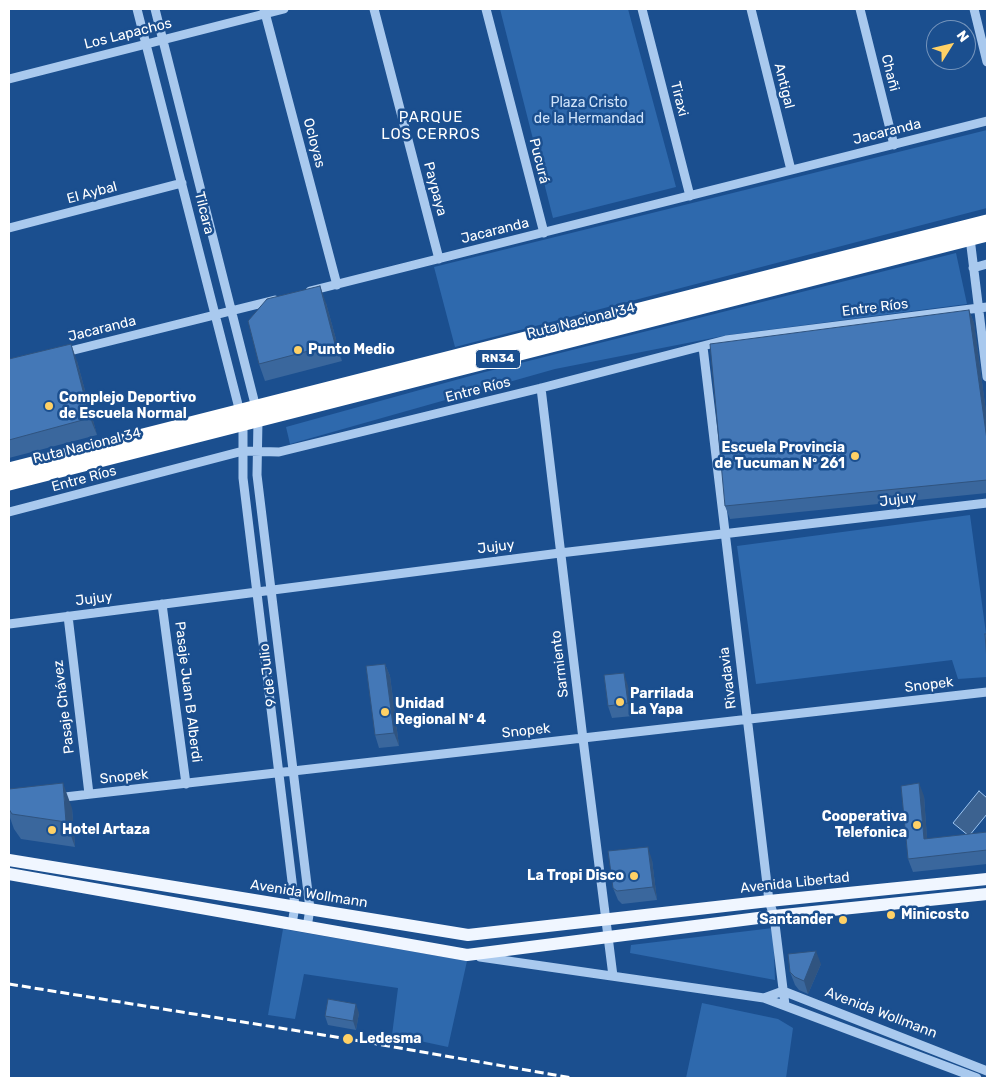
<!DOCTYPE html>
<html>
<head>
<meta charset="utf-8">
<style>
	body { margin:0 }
	#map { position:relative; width:996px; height:1087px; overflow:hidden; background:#1b4f8f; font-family:Rubik,sans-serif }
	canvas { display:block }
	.frame { position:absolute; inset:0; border:10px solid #fff; pointer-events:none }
	.north { position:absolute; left:926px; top:20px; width:50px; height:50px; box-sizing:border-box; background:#1b4f8f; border:1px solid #7695bc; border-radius:50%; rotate:54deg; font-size:14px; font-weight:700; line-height:20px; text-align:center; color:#fff }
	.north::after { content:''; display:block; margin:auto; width:18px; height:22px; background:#ffd166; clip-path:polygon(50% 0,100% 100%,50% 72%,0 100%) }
</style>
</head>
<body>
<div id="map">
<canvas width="996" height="1087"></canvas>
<div class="frame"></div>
<div class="north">N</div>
</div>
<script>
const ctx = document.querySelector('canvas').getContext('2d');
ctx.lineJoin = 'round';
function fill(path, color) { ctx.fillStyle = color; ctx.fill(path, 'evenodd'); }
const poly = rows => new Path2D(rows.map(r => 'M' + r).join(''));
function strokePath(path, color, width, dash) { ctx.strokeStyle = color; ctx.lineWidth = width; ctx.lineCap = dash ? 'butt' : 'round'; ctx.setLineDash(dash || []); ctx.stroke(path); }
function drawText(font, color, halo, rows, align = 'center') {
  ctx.font = font + ' Rubik,sans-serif'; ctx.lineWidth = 5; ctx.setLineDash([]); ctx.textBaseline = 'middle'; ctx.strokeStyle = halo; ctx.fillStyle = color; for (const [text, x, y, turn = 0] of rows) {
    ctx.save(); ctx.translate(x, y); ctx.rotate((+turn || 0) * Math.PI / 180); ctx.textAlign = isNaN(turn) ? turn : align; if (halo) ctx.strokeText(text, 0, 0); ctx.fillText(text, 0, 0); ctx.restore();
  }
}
fill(poly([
	[500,9,628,9,676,187,553,218],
	[987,130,987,208,455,347,434,267],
	[956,253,967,304,728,335,555,369,290,444,286,427,481,373],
	[970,515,987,641,987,677,958,679,952,660,756,684,737,546],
	[773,928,775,980,630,953,631,945],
	[283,929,467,961,448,1047,392,1035,398,988,304,974,295,1019,268,1015],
	[702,1003,778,1019,793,1028,786,1078,686,1078]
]), '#2e69ad');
const water = poly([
	[979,791,987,798,987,814,969,836,953,823,979,791]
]);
fill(water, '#3c6290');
strokePath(water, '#9cc4f0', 1);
strokePath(poly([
	[137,9,243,424,243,478,295,906,292,924],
	[155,9,256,408,258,420,257,475,310,909,307,927],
	[264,9,337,285],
	[374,9,439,259],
	[486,9,544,233],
	[642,9,690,196],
	[751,9,791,170],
	[860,9,894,145],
	[974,9,987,62],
	[9,79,284,9],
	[9,228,182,183],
	[970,238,987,377],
	[973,268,987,264],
	[310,291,987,121],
	[703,347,769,901,774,916,785,1005],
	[62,353,275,300],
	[541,388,583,739,613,976],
	[9,512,243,451,279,452,541,388,726,340,987,307],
	[162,604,186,784],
	[68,616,89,794],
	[9,624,560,553,987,503],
	[56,798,987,692],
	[480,957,764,998,977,1078],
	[764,998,783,991,987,1071]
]), '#a9c9ee', 9);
strokePath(poly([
	[9,860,468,935,769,901,987,879],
	[9,874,467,955,774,916,987,894]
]), '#f0f6ff', 12);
strokePath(poly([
	[9,470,987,222],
	[9,483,987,234]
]), '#fff', 15);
strokePath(poly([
	[9,984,348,1039,572,1078]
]), '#fff', 3, [9, 4]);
fill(poly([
	[326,303,342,361,265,381,259,364],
	[969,310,974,323,987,419,987,493,730,519,725,506],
	[9,359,77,361,97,435,9,458],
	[385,664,390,676,399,746,379,748,375,735],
	[628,686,633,716,612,718,608,706],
	[9,789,72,808,75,847,21,839,14,829,9,815],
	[924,796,927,839,987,832,987,864,913,872,908,859],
	[652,860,657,900,622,904,618,900,613,888],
	[821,964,808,994,799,990,795,985,790,972],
	[359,1013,356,1030,328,1025,325,1016]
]), '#3a679d');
fill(poly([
	[320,286,326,303,342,361,335,344],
	[969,310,974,323,987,419,987,440],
	[71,344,77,361,97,435,90,418],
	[385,664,390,676,399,746,394,733],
	[624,673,628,686,633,716,628,703],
	[63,783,72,808,75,847,66,822],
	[919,783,924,796,928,852,924,839],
	[648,847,652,860,657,900,653,887],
	[816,951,821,964,808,994,804,981],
	[356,1004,359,1013,356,1030,353,1021]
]), '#305480');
const building = poly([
	[320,286,335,344,259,364,248,321,267,299,320,286],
	[969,310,987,440,987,480,725,506,710,344,969,310],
	[71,344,90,418,9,440,9,359,71,344],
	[985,634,987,634,987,661,985,634],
	[385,664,394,733,375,735,366,666,385,664],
	[624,673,628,703,608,706,604,675,624,673],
	[63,783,66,822,12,814,9,809,9,789,63,783],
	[919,783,924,839,987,832,987,850,908,859,901,786,919,783],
	[648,847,653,887,617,891,613,888,608,851,648,847],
	[816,951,804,981,795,977,790,972,788,954,816,951],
	[328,999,356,1004,353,1021,325,1016,328,999]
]);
fill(building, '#4478b7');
strokePath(building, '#305480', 1);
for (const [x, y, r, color] of [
	[298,350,5,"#ffd166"],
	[49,406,5,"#ffd166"],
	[855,456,5,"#ffd166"],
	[620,702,5,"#ffd166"],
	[385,712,5,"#ffd166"],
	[917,825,5,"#ffd166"],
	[52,830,5,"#ffd166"],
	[634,876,5,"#ffd166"],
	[891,915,5,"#ffd166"],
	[843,920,5,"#ffd166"],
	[348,1039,6,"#ffd166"]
]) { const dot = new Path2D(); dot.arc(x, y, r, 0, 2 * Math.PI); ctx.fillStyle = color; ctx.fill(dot); strokePath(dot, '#1b4f8f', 2); }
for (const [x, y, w] of [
	[498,359,45]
]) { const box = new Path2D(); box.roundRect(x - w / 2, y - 9.5, w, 19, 4); ctx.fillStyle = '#1b4f8f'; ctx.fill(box); strokePath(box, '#fff', 1); }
drawText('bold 12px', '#fff', null, [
	["RN34",498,359]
]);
drawText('14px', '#fff', '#1b4f8f', [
	["Los Lapachos",128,34,-14],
	["Chañi",890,73,76],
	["Antigal",784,86,76],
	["Tiraxi",679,99,76],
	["Jacaranda",887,132,-14],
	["Ocloyas",314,143,75],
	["Pucurá",539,161,76],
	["Paypaya",435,189,75],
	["El Aybal",92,193,-15],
	["Tilcara",204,213,76],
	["Jacaranda",495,231,-14],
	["Entre Ríos",875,308,-7],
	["Ruta Nacional 34",581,321,-14],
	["Jacaranda",102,329,-14],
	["Entre Ríos",478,390,-14],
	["Ruta Nacional 34",87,446,-14],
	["Entre Ríos",84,479,-15],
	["Jujuy",898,500,-7],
	["Jujuy",496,547,-7],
	["Jujuy",94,599,-7],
	["Sarmiento",560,664,-97],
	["9 de Julio",268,675,-97],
	["Rivadavia",728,678,-97],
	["Snopek",929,685,-7],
	["Pasaje Juan B Alberdi",188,692,83],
	["Pasaje Chávez",64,707,-97],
	["Snopek",526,731,-6],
	["Snopek",124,777,-6],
	["Avenida Libertad",795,883,-6],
	["Avenida Wollmann",309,894,9],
	["Avenida Wollmann",881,1013,21]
]);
drawText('14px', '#cfe3fa', '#1b4f8f', [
	["Plaza Cristo",589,103],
	["de la Hermandad",589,119]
]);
drawText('bold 14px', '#fff', '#1b4f8f', [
	["Punto Medio",308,350],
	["Complejo Deportivo",59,398],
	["de Escuela Normal",59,414],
	["Escuela Provincia",845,448,"right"],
	["de Tucuman Nº 261",845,464,"right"],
	["Parrilada",630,694],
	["La Yapa",630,710],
	["Unidad",395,704],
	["Regional Nº 4",395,720],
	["Cooperativa",907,817,"right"],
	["Telefonica",907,833,"right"],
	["Hotel Artaza",62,830],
	["La Tropi Disco",624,876,"right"],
	["Minicosto",901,915],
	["Santander",833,920,"right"],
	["Ledesma",359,1039]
], 'left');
ctx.letterSpacing = '1px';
drawText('15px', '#fff', '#1b4f8f', [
	["PARQUE",431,118],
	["LOS CERROS",431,135]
]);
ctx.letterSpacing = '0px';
</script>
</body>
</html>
